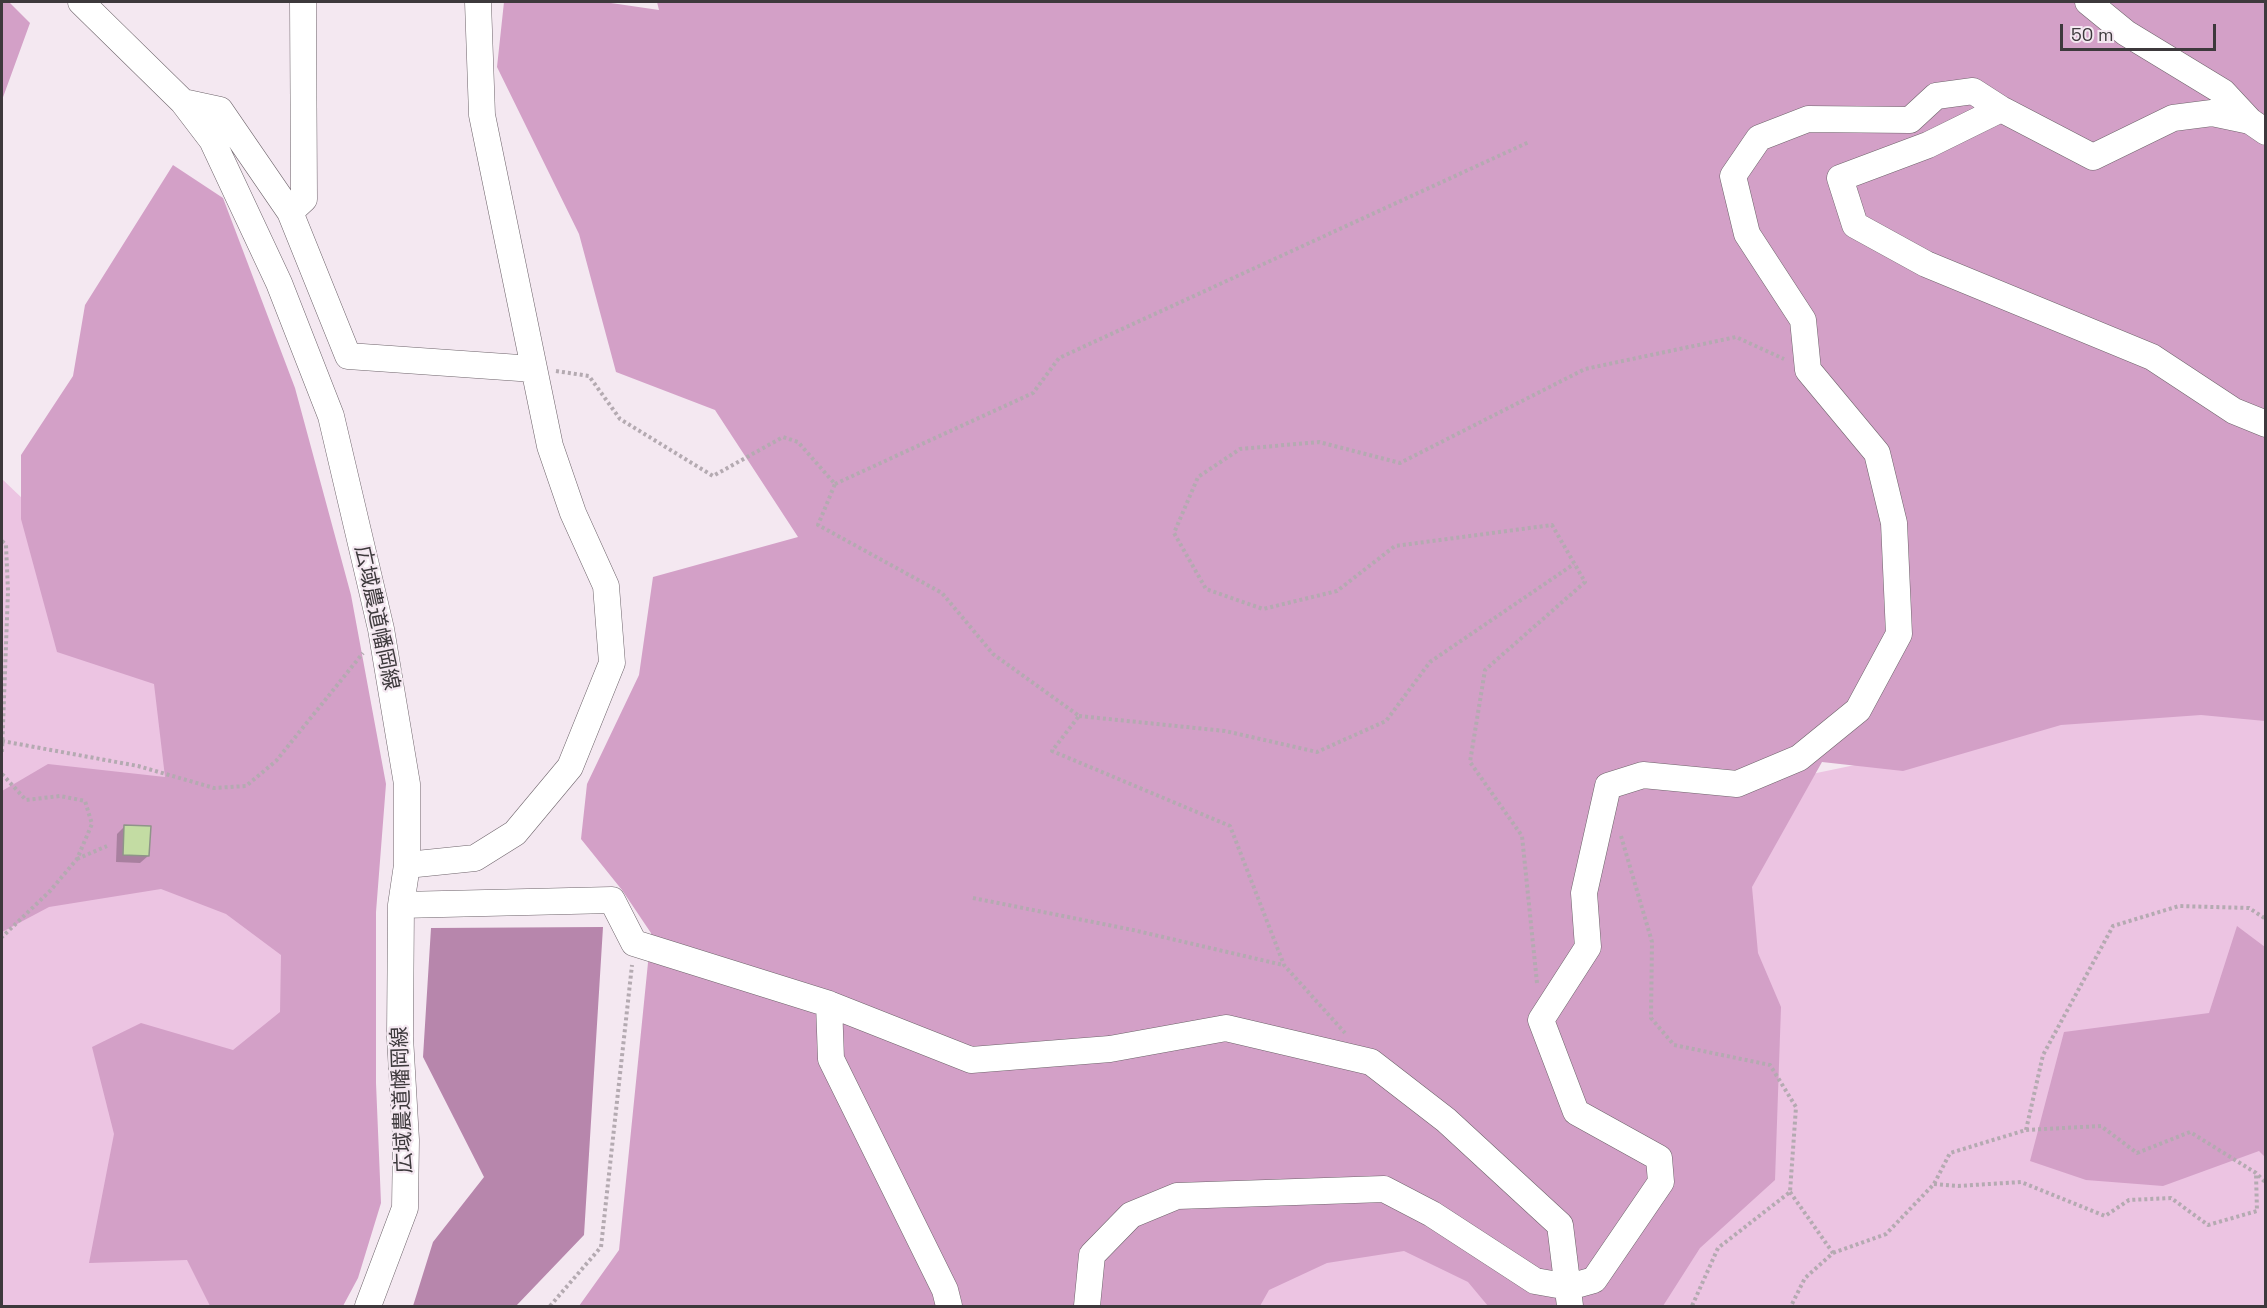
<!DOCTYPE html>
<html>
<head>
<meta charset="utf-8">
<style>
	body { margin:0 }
	#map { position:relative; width:2267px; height:1308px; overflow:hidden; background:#f4e8f1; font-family:"Space Grotesk",sans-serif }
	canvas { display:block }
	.frame { position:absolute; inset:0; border:3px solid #3d393c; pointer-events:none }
	.scale { position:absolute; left:2060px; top:24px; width:156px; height:27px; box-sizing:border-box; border:3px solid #3d393c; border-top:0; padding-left:8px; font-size:18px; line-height:21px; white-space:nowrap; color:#3d393c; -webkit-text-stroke:4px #f4e8f1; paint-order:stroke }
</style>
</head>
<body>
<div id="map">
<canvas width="2267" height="1308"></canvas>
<div class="frame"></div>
<div class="scale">50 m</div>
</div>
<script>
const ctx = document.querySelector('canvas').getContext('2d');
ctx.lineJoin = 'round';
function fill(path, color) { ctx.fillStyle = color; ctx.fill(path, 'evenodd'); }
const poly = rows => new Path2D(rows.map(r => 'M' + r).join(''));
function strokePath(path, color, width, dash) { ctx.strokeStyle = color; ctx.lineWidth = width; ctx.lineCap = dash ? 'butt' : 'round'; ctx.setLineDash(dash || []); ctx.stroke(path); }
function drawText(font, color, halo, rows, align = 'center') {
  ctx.font = font + ' "Space Grotesk","Noto Sans JP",sans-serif'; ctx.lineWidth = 4.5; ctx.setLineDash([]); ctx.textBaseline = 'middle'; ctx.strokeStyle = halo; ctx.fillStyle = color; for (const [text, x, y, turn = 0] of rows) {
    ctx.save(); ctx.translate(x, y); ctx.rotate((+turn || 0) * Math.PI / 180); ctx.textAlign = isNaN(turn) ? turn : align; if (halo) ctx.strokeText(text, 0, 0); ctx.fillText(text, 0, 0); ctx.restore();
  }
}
fill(poly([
	[2,479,44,519,175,674,295,935,233,1306,2,1306],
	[2265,697,2265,1306,1630,1306,1727,872,1783,780,1903,755,2059,699],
	[1410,1230,1528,1306,1239,1306,1269,1255]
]), '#ecc4e2');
fill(poly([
	[2,2,9,2,30,23,2,100],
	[504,2,604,2,659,10,657,2,2265,2,2265,721,2201,715,2061,725,1903,771,1822,762,1752,887,1758,953,1781,1007,1775,1180,1700,1248,1663,1306,1488,1306,1468,1282,1404,1251,1327,1263,1269,1290,1260,1306,579,1306,619,1250,651,933,622,890,581,839,587,784,639,675,653,577,798,537,715,410,616,372,579,234,497,67],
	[173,165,223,198,295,388,351,595,386,784,376,912,376,1083,381,1203,358,1278,343,1306,210,1306,187,1260,89,1263,114,1134,92,1047,141,1023,233,1050,280,1012,281,955,226,914,161,889,49,907,2,932,2,791,48,764,165,777,154,684,57,652,21,519,21,455,73,376,85,305],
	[2237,926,2265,947,2265,1157,2259,1151,2163,1186,2086,1180,2030,1161,2064,1032,2209,1013]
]), '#d3a0c7');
fill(poly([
	[603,927,584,1235,516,1306,413,1306,433,1242,484,1177,423,1057,431,928]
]), '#b786ac');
fill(poly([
	[124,827,148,856,140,863,116,862,117,834]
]), '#0003');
const building = poly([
	[124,825,151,826,149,856,123,855,124,825]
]);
fill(building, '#c3dca3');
strokePath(building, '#8f9489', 1.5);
const minor = poly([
	[81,2,183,102,212,140,279,283,331,416,381,629,407,784,407,865,401,905,400,1037,406,1140,405,1208,368,1306],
	[2088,2,2126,33,2223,92,2250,121,2266,132],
	[183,102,220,110,290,212,348,356,534,369],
	[2001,109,1928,145,1840,178,1855,225,1926,264,2152,357,2234,411,2266,424],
	[290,212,304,199,303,2],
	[407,865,475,858,515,833,570,767,612,663,606,586,573,513,550,446,482,115,478,2],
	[401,905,612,900,634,943,829,1004,971,1060,1110,1049,1226,1028,1371,1062,1446,1120,1560,1225,1570,1306],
	[829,1004,831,1059,945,1290,949,1306],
	[1087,1306,1092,1255,1131,1215,1177,1196,1384,1189,1432,1214,1535,1281,1569,1287,1594,1280,1661,1182,1659,1158,1576,1112,1541,1020,1588,947,1584,893,1608,786,1643,775,1737,784,1799,758,1858,710,1899,634,1894,523,1877,453,1808,370,1803,320,1747,234,1733,176,1759,138,1808,119,1910,120,1936,96,1973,91,2001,109,2093,157,2173,118,2212,113,2250,121]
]);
strokePath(minor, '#6e646b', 27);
strokePath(poly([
	[556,371,589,376,620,419,713,476,783,437,798,442,835,484,818,525,942,593,993,654,1079,716,1052,751,1230,826,1284,965,1345,1033],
	[835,484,1033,393,1059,358,1529,142],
	[2,541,6,545,8,591,2,752],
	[1079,716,1225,731,1317,752,1386,721,1430,662,1574,564],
	[2,741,138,766,214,788,246,786,276,761,363,653],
	[2,774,26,800,60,796,85,801,92,824,77,859,50,891,2,937],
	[1621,836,1652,942,1651,1018,1674,1045,1770,1065,1796,1107,1790,1192,1718,1248,1692,1306],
	[77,859,107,846],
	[973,898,1133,930,1283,965],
	[1537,983,1522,836,1470,762,1485,670,1585,582,1552,525,1395,546,1337,591,1263,609,1206,589,1174,533,1198,477,1240,449,1319,442,1400,463,1585,369,1736,337,1784,359],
	[2026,1130,2043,1055,2113,926,2179,906,2249,908,2266,919],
	[1934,1184,1958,1186,2021,1182,2105,1216,2129,1200,2171,1198,2208,1225,2257,1211,2256,1174],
	[1790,1192,1833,1253,1805,1278,1791,1306],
	[1833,1253,1886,1234,1934,1184,1950,1153,2026,1130,2101,1126,2137,1153,2190,1132,2256,1173,2266,1183],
	[550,1306,601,1247,632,965]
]), '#b4aab1', 4, [3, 3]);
strokePath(minor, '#fff', 26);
drawText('21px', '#3d393c', '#f4e8f1', [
	["広域農道幡岡線",376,618,78],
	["広域農道幡岡線",403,1100,-92]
]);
</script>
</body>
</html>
